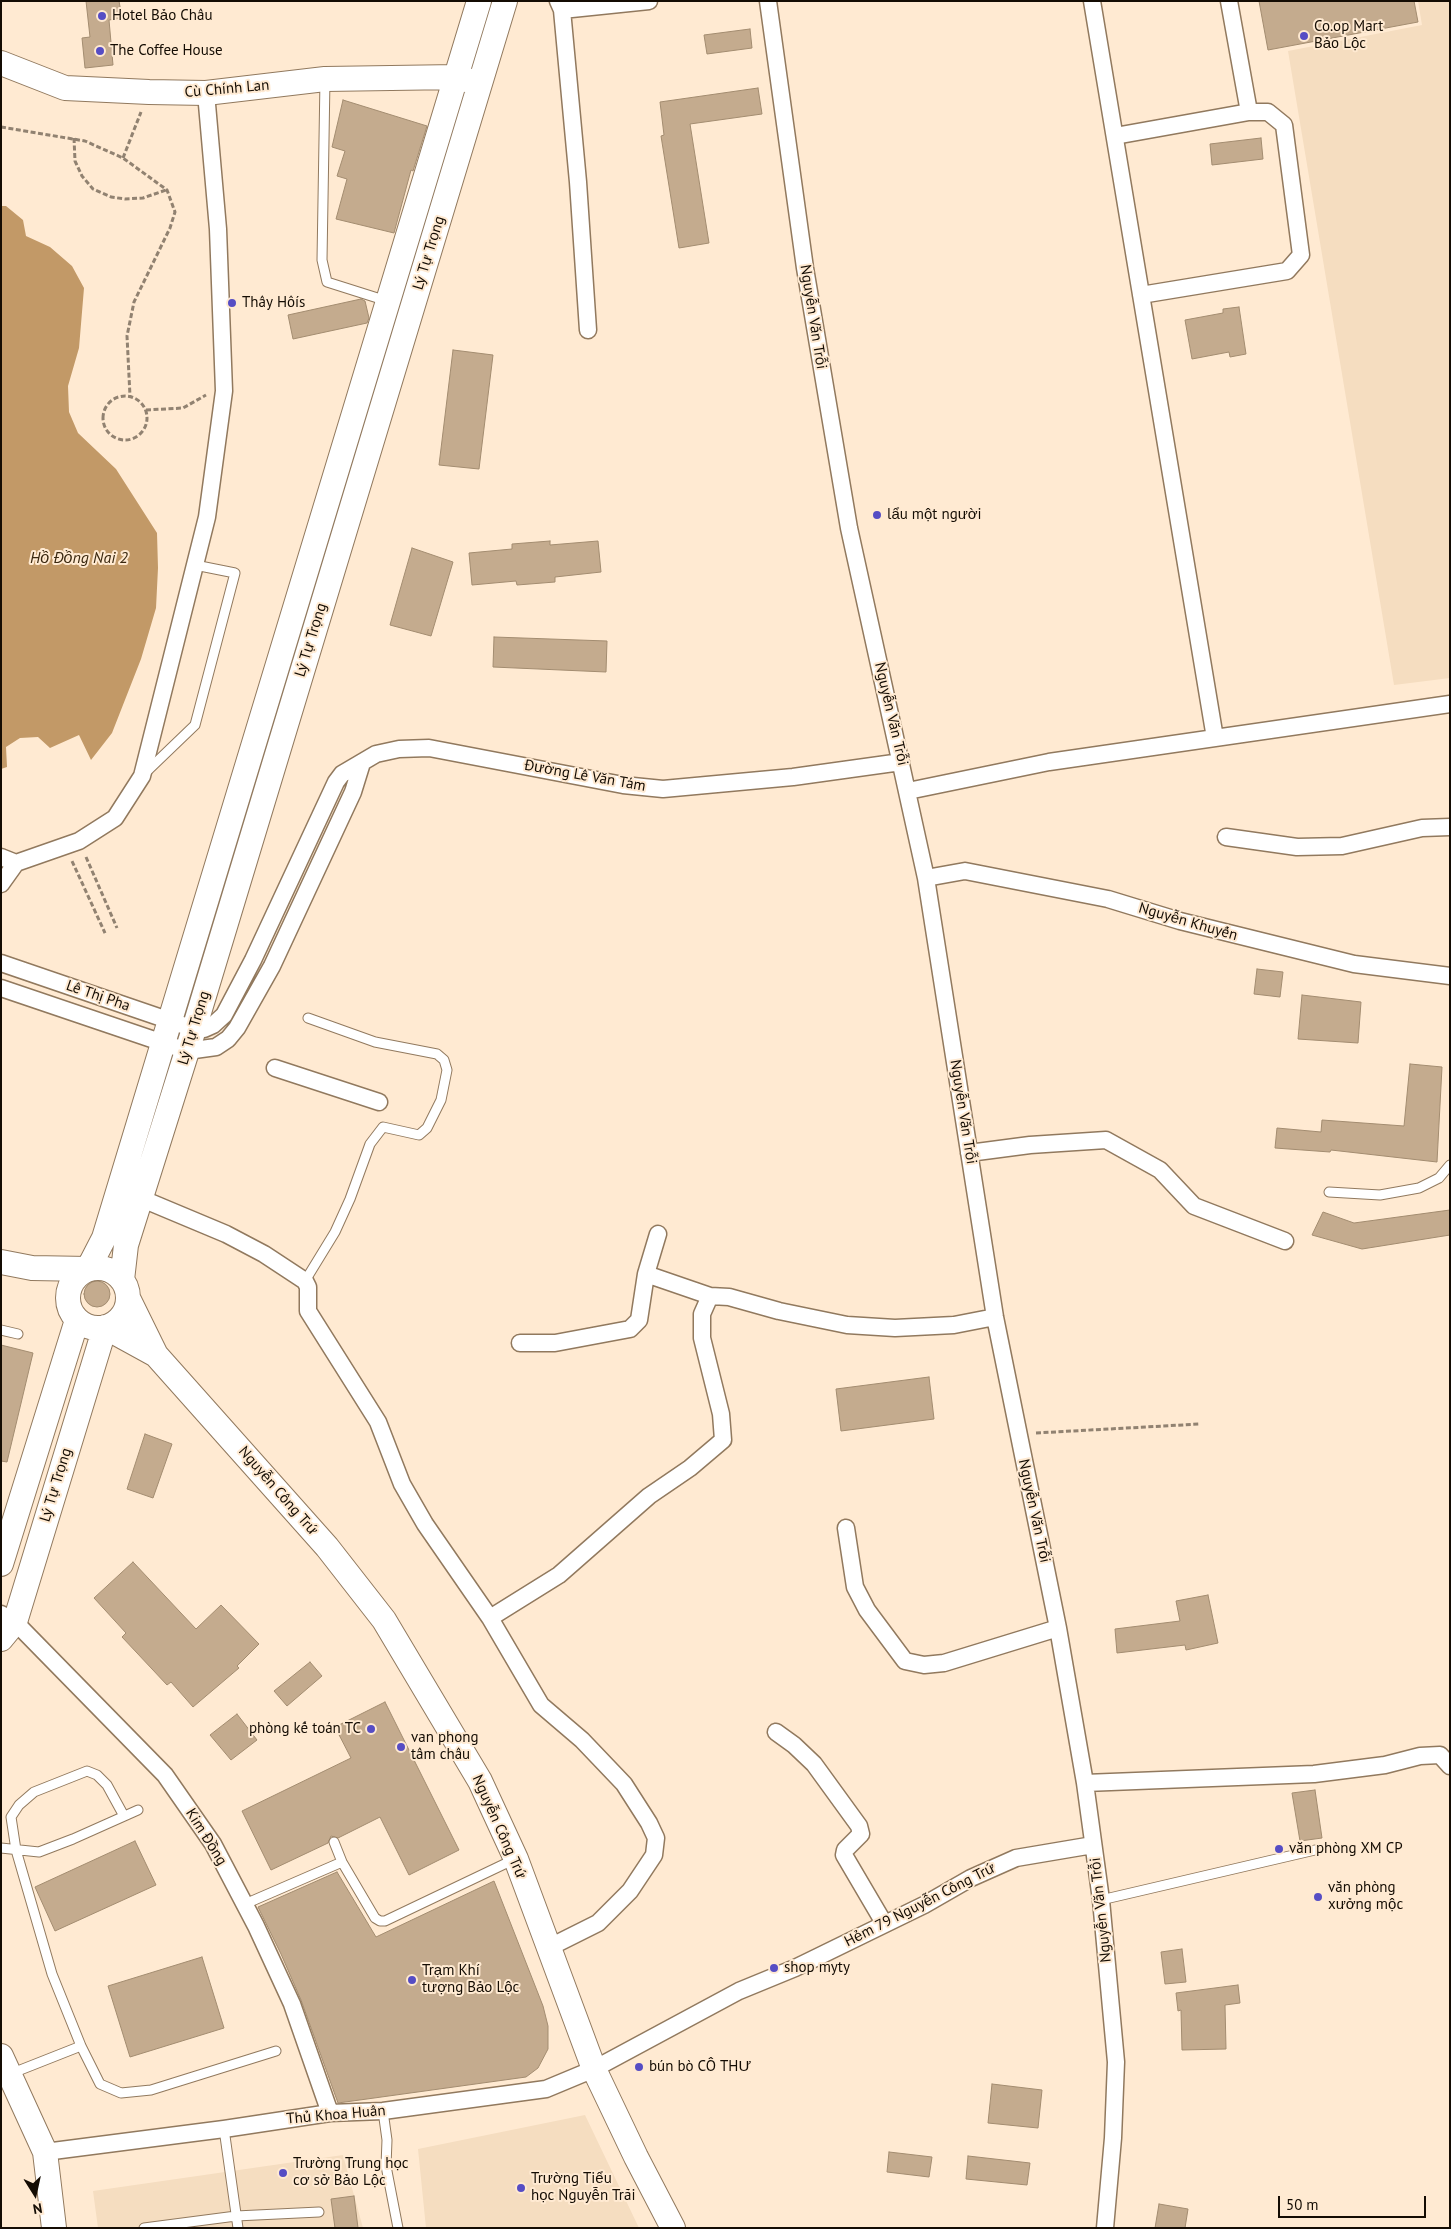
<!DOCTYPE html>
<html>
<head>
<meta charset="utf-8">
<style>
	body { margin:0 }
	#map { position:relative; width:1451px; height:2229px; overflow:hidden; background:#ffead2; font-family:"PT Sans",sans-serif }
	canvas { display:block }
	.frame { position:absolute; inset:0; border:2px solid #140c03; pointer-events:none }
	.north { position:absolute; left:10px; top:2169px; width:50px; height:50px; -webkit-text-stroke:4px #ffead2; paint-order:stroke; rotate:170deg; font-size:14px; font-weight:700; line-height:20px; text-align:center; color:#140c03 }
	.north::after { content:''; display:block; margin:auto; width:18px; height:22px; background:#140c03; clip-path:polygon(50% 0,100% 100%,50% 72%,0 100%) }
	.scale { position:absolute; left:1278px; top:2196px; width:148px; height:22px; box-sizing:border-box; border:2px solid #140c03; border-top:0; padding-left:6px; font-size:15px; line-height:18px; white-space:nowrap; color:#140c03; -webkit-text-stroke:4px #ffead2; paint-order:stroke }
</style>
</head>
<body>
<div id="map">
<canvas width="1451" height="2229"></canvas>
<div class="frame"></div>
<div class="north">N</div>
<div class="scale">50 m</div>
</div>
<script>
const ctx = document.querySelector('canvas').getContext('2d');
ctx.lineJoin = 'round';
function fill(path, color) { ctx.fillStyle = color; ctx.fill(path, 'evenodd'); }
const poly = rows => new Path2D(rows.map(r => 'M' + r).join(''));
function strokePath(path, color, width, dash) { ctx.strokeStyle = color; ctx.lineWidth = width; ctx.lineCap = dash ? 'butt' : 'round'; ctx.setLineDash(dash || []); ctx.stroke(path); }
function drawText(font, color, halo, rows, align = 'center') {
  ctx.font = font + ' "PT Sans",sans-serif'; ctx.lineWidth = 4; ctx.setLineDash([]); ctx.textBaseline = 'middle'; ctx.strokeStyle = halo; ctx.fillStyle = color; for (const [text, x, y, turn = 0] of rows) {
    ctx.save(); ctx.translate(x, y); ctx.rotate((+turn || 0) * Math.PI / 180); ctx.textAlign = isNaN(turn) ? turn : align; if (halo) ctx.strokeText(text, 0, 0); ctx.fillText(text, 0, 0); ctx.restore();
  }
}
fill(poly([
	[1418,1,1450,1,1450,678,1394,685,1288,51,1422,25],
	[585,2115,639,2228,426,2228,418,2149],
	[343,2155,363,2228,98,2228,93,2191]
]), '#f5ddc0');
fill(poly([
	[1,206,6,206,23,220,26,236,50,247,72,266,84,288,79,348,68,386,69,412,78,433,116,469,157,533,158,568,156,608,141,659,112,733,91,760,79,735,50,748,38,737,20,738,6,747,7,767,1,769]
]), '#c29967');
const building = poly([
	[86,1,119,1,122,18,109,20,113,65,85,68,82,38,90,37,86,1],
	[1259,1,1414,1,1418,22,1268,50,1259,1],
	[750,29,752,48,707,54,704,35,750,29],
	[758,88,762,114,690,124,709,243,679,248,661,136,664,135,660,102,758,88],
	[343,100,427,126,413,171,411,170,394,233,336,219,347,179,337,176,345,151,332,147,343,100],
	[1261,138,1263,159,1212,165,1210,144,1261,138],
	[361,299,365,301,369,318,367,323,293,339,288,315,361,299],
	[1239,307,1246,354,1230,357,1229,352,1192,359,1185,320,1223,313,1223,309,1239,307],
	[453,350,493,355,479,469,439,465,453,350],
	[550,541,550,545,598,541,601,572,555,577,555,582,517,585,516,581,472,585,469,553,512,549,512,544,550,541],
	[412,548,453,562,431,636,390,625,412,548],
	[494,637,607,641,606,672,493,667,494,637],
	[1257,969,1283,972,1280,997,1254,994,1257,969],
	[1302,995,1361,1002,1358,1043,1298,1039,1302,995],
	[1410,1064,1442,1067,1437,1162,1331,1150,1330,1152,1275,1148,1277,1128,1321,1132,1322,1120,1404,1126,1410,1064],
	[1450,1210,1450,1235,1362,1249,1312,1235,1323,1212,1354,1223,1450,1210],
	'84 1294a13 13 0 1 1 26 0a13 13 0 1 1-26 0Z',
	[1,1345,33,1353,7,1462,1,1461,1,1345],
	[929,1377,934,1419,841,1431,836,1389,929,1377],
	[145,1434,172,1444,153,1498,127,1489,145,1434],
	[133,1562,196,1629,221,1605,259,1644,237,1666,239,1668,193,1707,171,1682,167,1685,122,1637,126,1633,94,1598,133,1562],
	[1208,1595,1218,1643,1186,1650,1185,1645,1117,1653,1115,1629,1180,1621,1176,1601,1208,1595],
	[310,1662,322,1676,287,1706,274,1691,310,1662],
	[385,1702,459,1850,409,1875,380,1817,338,1838,331,1836,328,1843,271,1870,242,1811,351,1758,335,1727,385,1702],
	[237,1714,257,1740,231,1760,210,1735,237,1714],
	[1315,1790,1322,1838,1300,1841,1292,1793,1315,1790],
	[135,1841,156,1885,55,1931,35,1887,135,1841],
	[337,1872,376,1937,494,1881,543,2006,548,2026,548,2049,538,2068,526,2077,338,2103,301,2000,281,1954,258,1907,337,1872],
	[1182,1949,1186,1982,1165,1984,1161,1952,1182,1949],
	[202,1957,224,2028,130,2057,108,1986,202,1957],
	[1238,1985,1240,2003,1225,2005,1226,2049,1182,2050,1181,2010,1178,2011,1176,1993,1238,1985],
	[992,2084,1042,2090,1038,2128,988,2123,992,2084],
	[889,2152,932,2157,929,2177,887,2172,889,2152],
	[968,2156,1030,2163,1027,2185,966,2179,968,2156],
	[354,2196,358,2228,335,2228,331,2199,354,2196],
	[1159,2204,1188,2209,1185,2228,1155,2228,1159,2204]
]);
fill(building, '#c4ab8e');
strokePath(building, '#a38c70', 1);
const lane = poly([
	[325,79,322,260,327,282,387,301],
	[144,774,195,725,235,573,195,565],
	[1329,1192,1380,1195,1419,1188,1439,1178,1450,1165],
	[305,1281,335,1232,350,1199,370,1144,383,1127,419,1135,427,1128,441,1100,447,1070,444,1060,437,1054,375,1042,308,1018],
	[1,1330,18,1334],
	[124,1816,107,1785,97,1775,87,1771,34,1792,19,1805,11,1817,16,1850,52,1974,81,2046,100,2084,121,2093,151,2090,276,2051],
	[334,1842,342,1862,375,1918,380,1921,385,1921,515,1859],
	[1,1848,39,1852,73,1839,138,1810],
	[1101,1900,1315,1850],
	[245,1904,342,1862],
	[10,2074,81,2046],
	[383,2111,387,2140,386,2166,398,2228],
	[224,2129,238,2228],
	[144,2228,236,2216,319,2212]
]);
const street = poly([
	[558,1,562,10,578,182,588,330],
	[768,1,805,268,849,528,926,878,995,1317,1058,1628,1085,1783,1101,1900,1116,2062,1113,2138,1105,2228],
	[1092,1,1215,738],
	[1229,1,1249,112],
	[562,10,649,1],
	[1115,136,1249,112,1268,112,1284,125,1301,255,1287,271,1141,295],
	[908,791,1049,762,1450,704],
	[1226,837,1297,847,1342,846,1422,828,1450,827],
	[1,857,16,863],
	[926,878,965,871,1108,899,1180,921,1354,964,1450,976],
	[1,884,16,863,79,841,115,818,142,776,207,517,224,391,218,229,206,93],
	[1,963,194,1029,204,1029,213,1025,224,1015,253,960,336,782,342,774,376,754,399,749,429,748,623,785,663,789,793,777,901,762],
	[1,988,187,1051,216,1047,228,1039,237,1028,272,966,353,792,362,763],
	[275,1068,379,1102],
	[969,1153,1030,1145,1106,1140,1160,1170,1194,1206,1285,1241],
	[140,1198,226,1234,264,1254,305,1281,308,1287,308,1311,378,1422,402,1484,425,1524,490,1618,541,1705,582,1740,624,1784,649,1823,656,1838,654,1855,630,1891,598,1923,548,1948],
	[658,1234,646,1274,710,1296],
	[520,1343,555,1343,630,1329,639,1320,646,1274],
	[846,1528,855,1587,867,1610,905,1661,924,1665,944,1663,1058,1628],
	[1,1614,15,1622,165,1775,213,1844,256,1926,292,2004,330,2113],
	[490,1618,559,1575,649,1496,690,1468,723,1440,721,1414,702,1338,702,1314,710,1296,729,1297,779,1311,847,1325,895,1328,954,1325,995,1317],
	[776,1732,794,1745,814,1764,859,1826,861,1834,845,1850,844,1855,884,1923],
	[1085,1783,1314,1774,1385,1765,1420,1756,1440,1755,1450,1766],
	[45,2152,224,2129,330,2113,383,2111,546,2089,594,2069,739,1991,795,1968,924,1905,971,1878,1016,1858,1093,1845]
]);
const secondary = poly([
	[1,63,65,88,149,92,206,93,325,79,457,77,470,81],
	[1,1262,32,1268,88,1269,104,1238,479,1],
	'68 1298a30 30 0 1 1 60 0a30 30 0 1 1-60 0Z',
	[122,1280,126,1245,194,1029,505,1],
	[128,1298,156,1355,327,1547,384,1620,480,1781,516,1859,594,2069,636,2157,673,2228],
	[1,1564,77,1320],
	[1,1639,15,1622,105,1327,156,1355],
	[1,2056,45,2152,54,2228]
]);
strokePath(lane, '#91795e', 11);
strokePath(street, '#91795e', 19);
strokePath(secondary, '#91795e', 26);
strokePath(poly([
	[1,127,85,141,123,158,167,190,175,212,170,228,134,302,127,336,130,396],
	[74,138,75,161,82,176,93,189,111,197,125,199,143,198,166,190],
	[123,158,141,112],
	'103 418a22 22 0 1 1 44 0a22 22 0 1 1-44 0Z',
	[146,410,183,408,206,395],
	[86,857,117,928],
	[72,861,105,933],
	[1036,1433,1200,1424]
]), '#918271', 3, [5, 2.5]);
strokePath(lane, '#fff', 9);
strokePath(street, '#fff', 16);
strokePath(secondary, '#fff', 24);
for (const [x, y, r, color] of [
	[102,16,5,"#564dc4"],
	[1304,36,5,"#564dc4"],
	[100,51,5,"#564dc4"],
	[232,303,5,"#564dc4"],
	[877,515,5,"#564dc4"],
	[371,1729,5,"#564dc4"],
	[401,1747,5,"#564dc4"],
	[1279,1849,5,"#564dc4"],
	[1318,1897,5,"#564dc4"],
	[774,1968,5,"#564dc4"],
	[412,1980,5,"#564dc4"],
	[639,2067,5,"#564dc4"],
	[283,2173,5,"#564dc4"],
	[521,2188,5,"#564dc4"]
]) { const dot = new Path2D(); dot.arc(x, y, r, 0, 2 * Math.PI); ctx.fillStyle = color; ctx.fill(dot); strokePath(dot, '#ffead2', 2); }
drawText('15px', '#140c03', '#ffead2', [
	["Hotel Bảo Châu",112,16],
	["Co.op Mart",1314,27],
	["Bảo Lộc",1314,44],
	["The Coffee House",110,51],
	["Thây Hôís",242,303],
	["lẩu một người",887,515],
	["phòng kế toán TC",361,1729,"right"],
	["van phong",411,1738],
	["tâm châu",411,1755],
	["văn phòng XM CP",1289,1849],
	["văn phòng",1328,1888],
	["xưởng mộc",1328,1905],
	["shop myty",784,1968],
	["Trạm Khí",422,1971],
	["tượng Bảo Lộc",422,1988],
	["bún bò CÔ THƯ",649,2067],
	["Trường Trung học",293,2164],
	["cơ sở Bảo Lộc",293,2181],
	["Trường Tiểu",531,2179],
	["học Nguyễn Trãi",531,2196]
], 'left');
drawText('15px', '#140c03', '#ffead2', [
	["Cù Chính Lan",227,89,-5],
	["Lý Tự Trọng",429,253,-73],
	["Nguyễn Văn Trỗi",813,317,81],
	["Lý Tự Trọng",311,640,-73],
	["Nguyễn Văn Trỗi",891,714,77],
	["Đường Lê Văn Tám",585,776,10],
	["Nguyễn Khuyến",1188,922,16],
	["Lê Thị Pha",98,996,19],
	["Lý Tự Trọng",194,1028,-73],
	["Nguyễn Văn Trỗi",963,1112,81],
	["Lý Tự Trọng",56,1485,-73],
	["Nguyễn Công Trứ",278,1491,49],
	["Nguyễn Văn Trỗi",1034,1511,78],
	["Nguyễn Công Trứ",499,1827,66],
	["Kim Đồng",206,1837,58],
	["Hẻm 79 Nguyễn Công Trứ",920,1905,-27],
	["Nguyễn Văn Trỗi",1101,1910,-96],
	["Thủ Khoa Huân",336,2115,-5]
]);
drawText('italic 16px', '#3a2810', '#ffead2', [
	["Hồ Đồng Nai 2",79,558]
]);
</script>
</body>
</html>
